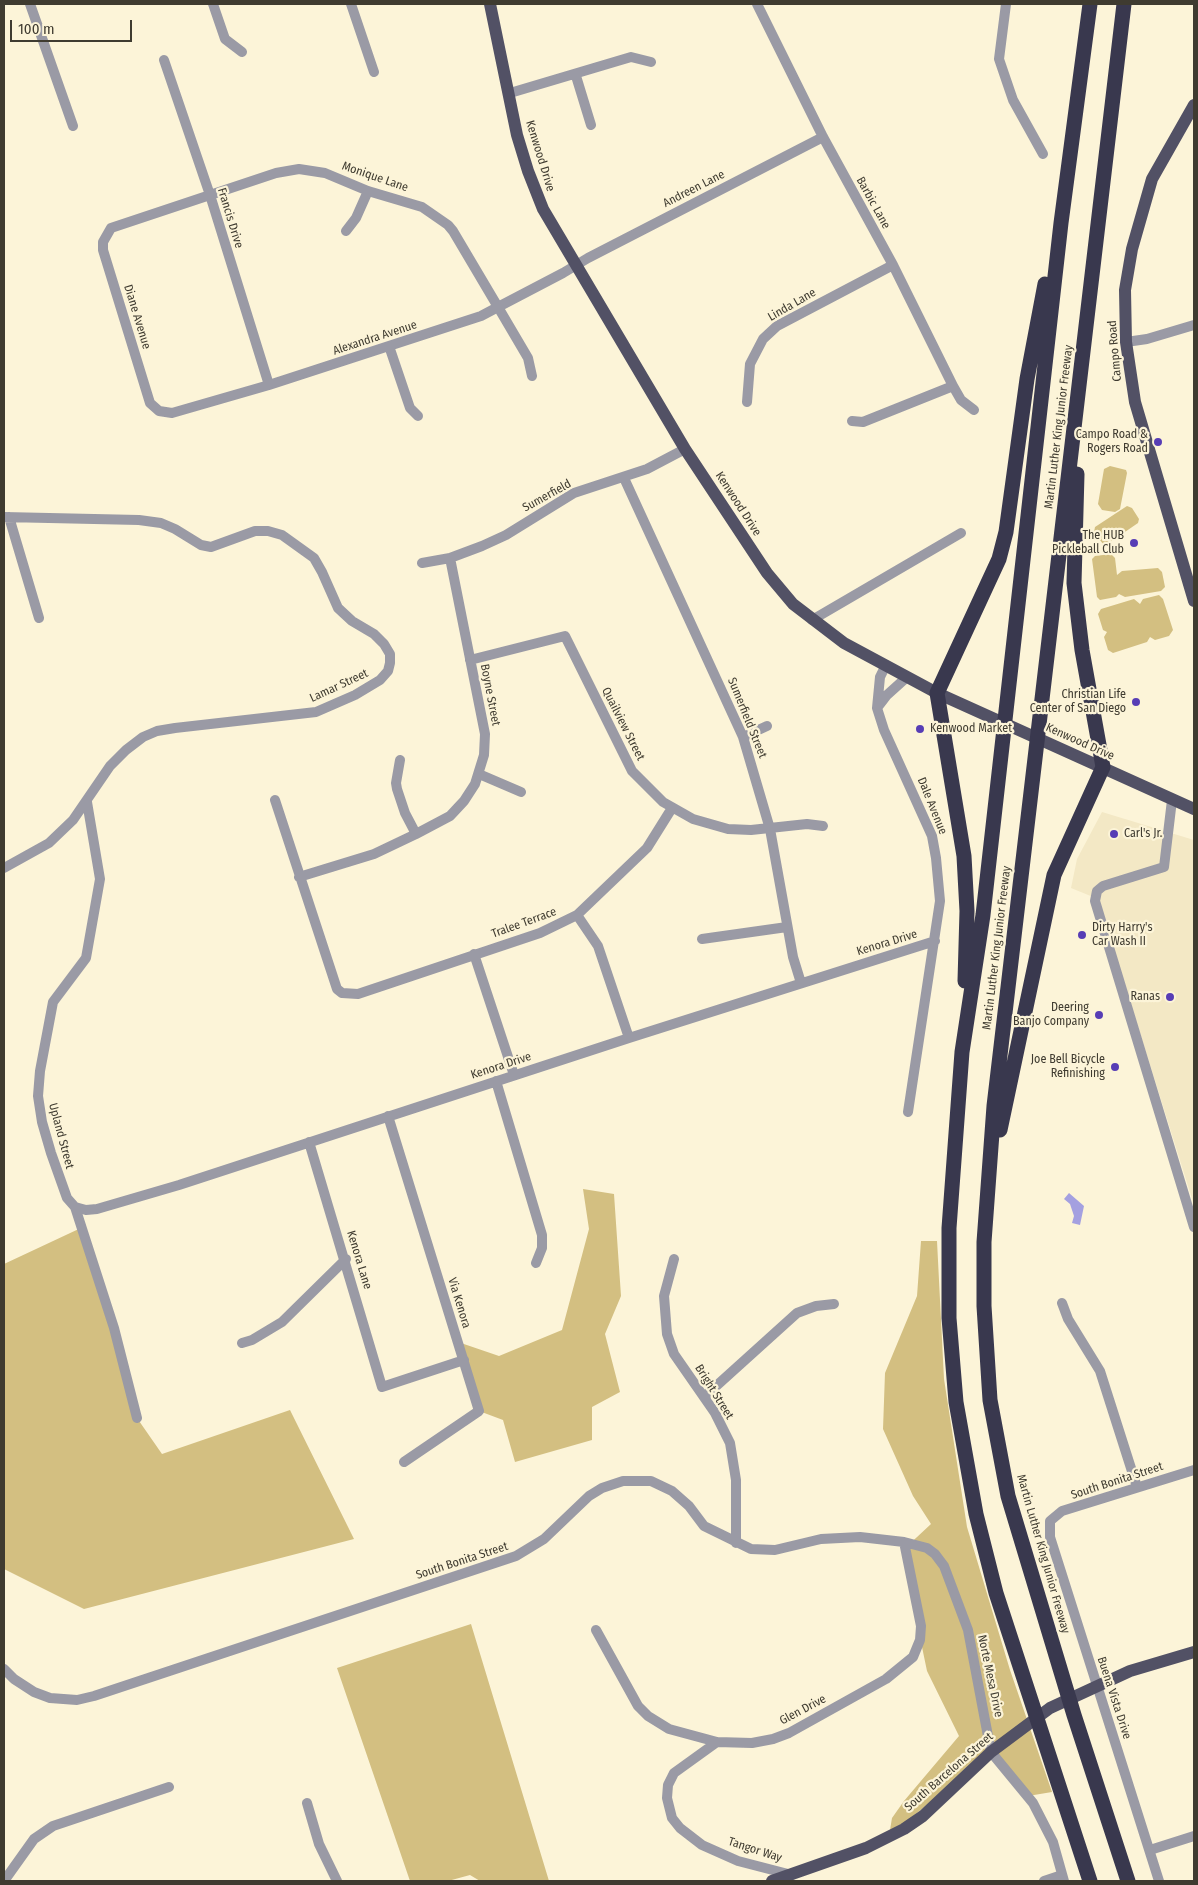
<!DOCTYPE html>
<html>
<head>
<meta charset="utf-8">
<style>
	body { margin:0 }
	#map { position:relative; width:1198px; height:1885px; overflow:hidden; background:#fcf4d8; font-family:"Fira Sans Condensed",sans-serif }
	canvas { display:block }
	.frame { position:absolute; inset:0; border:5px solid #3f3b30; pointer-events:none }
	.scale { position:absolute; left:10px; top:20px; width:122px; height:22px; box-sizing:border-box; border:2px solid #3f3b30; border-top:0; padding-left:6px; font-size:15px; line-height:18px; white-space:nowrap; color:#3f3b30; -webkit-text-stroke:4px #fcf4d8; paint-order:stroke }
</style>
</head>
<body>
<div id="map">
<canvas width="1198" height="1885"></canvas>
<div class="frame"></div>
<div class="scale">100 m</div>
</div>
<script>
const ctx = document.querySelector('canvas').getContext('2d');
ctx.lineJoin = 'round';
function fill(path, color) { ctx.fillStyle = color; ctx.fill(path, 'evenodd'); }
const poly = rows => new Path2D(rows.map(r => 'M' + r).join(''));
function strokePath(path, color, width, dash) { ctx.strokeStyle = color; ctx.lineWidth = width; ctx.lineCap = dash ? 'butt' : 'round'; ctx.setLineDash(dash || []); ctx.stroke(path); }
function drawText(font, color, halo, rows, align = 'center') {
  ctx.font = font + ' "Fira Sans Condensed",sans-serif'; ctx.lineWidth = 4.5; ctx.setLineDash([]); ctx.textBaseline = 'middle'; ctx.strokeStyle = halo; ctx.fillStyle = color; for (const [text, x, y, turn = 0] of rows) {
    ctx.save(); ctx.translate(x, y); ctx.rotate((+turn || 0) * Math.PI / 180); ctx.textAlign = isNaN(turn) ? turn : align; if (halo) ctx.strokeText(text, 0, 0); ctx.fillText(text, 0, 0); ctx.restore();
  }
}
fill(poly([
	[1102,812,1194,840,1194,1205,1098,899,1071,888,1077,859]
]), '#f3e8c5');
fill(poly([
	[1110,466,1126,470,1127,473,1120,509,1115,512,1102,510,1098,504,1104,469],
	[1127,506,1132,508,1139,519,1138,523,1106,545,1103,544,1094,532,1095,527],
	[1111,554,1115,558,1117,575,1122,571,1158,568,1162,572,1165,587,1161,591,1125,597,1119,594,1116,597,1100,600,1097,597,1092,559,1095,556],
	[1159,595,1163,599,1173,630,1169,636,1155,640,1150,637,1147,642,1113,653,1108,650,1104,637,1107,632,1103,630,1098,614,1101,609,1134,599,1140,604,1143,599],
	[583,1189,614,1194,621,1296,605,1334,620,1392,592,1407,592,1440,515,1462,503,1420,479,1411,458,1342,499,1356,562,1330,589,1229],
	[83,1227,137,1418,162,1454,290,1410,354,1539,84,1609,4,1569,4,1264],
	[921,1241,937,1241,944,1379,967,1527,1010,1670,1052,1792,1028,1796,991,1752,889,1836,892,1818,904,1801,959,1736,927,1671,902,1551,931,1524,913,1496,883,1429,885,1373,917,1296],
	[471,1624,549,1881,480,1881,470,1875,448,1881,410,1881,337,1668]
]), '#d3bf81');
fill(poly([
	[1069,1193,1084,1206,1080,1225,1072,1223,1074,1216,1070,1204,1064,1199]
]), '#a4a0e0');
strokePath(poly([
	[30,4,73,126],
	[213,4,225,39,242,52],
	[351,4,374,72],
	[757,4,823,137,893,265,953,386,961,400,974,410],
	[1006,4,999,59,1013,100,1043,154],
	[164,60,210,195,269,385],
	[576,76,591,125],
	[510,93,631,57,651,62],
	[346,231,356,218,368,191],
	[1126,342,1147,339,1194,325],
	[389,346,410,408,418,416],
	[532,376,528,358,498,307,453,231,448,225,422,207,368,191,325,173,299,169,276,173,111,228,103,242,103,250,150,403,159,411,172,413,269,385,481,316,498,307,563,273,588,258,823,137],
	[747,402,750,364,763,339,777,326,893,265],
	[852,421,863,422,953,386],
	[624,478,743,737,770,829,793,957,801,983],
	[4,517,139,520,161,523,175,529,201,545,211,547,255,531,268,531,282,535,314,558,322,572,338,608,352,621,374,634,384,644,390,654,390,663,388,671,380,680,355,695,316,712,175,728,157,731,143,737,126,750,110,766,73,820,49,843,4,868],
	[9,517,39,618],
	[422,563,450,558,482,546,506,535,574,493,647,469,685,449],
	[812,620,961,533],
	[470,660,565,636,632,771,663,802,693,819,728,829,751,830,807,824,823,826],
	[886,665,880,677,877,708,884,730,932,836,936,858,940,901,908,1112],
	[877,708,887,695,907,677],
	[743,737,767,726],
	[400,760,396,783,397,789,405,813,416,834],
	[479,774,521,792],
	[275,800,337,989,342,993,358,994,540,933,577,915,647,848,672,808],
	[1172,800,1164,867,1103,886,1097,891,1095,901,1194,1227],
	[87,802,100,879,86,958,53,1002,40,1071,38,1096,42,1122,51,1153,67,1198,75,1207,114,1328,137,1418],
	[299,877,374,854,416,834,450,816,464,801,475,784,484,755,485,734,450,558],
	[577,915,598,946,629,1038],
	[702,939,787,927],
	[474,954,514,1075],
	[496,1081,542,1235,542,1248,536,1263],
	[388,1116,479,1411,404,1462],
	[309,1142,382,1387,464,1360],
	[75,1207,86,1210,97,1209,179,1185,629,1038,935,941],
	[674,1259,664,1296,667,1334,674,1354,715,1413,730,1443,736,1480,736,1543],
	[1062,1303,1068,1319,1100,1371,1137,1487],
	[242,1343,252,1340,282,1322,346,1259],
	[704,1397,797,1313,816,1306,834,1304],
	[596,1630,638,1706,648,1716,669,1729,717,1742,752,1743,773,1739,789,1733,886,1679,913,1657,920,1640,921,1626,904,1542],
	[4,1669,14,1679,34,1692,50,1698,77,1700,94,1696,516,1556,544,1539,589,1496,602,1488,623,1481,651,1481,672,1491,689,1506,704,1526,751,1549,775,1550,821,1539,860,1537,904,1542,927,1548,935,1554,944,1566,968,1630,991,1752,1033,1803,1053,1842,1064,1881],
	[717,1742,674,1773,668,1785,667,1798,672,1818,680,1828,702,1845,738,1861,792,1875],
	[307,1803,319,1844,337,1881],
	[1150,1850,1194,1836],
	[4,1881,34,1839,53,1826,169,1787],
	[1044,1881,1062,1875],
	[1159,1881,1050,1537,1050,1521,1062,1511,1194,1470]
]), '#9a9aa5', 10);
strokePath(poly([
	[490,4,517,135,528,171,543,209,685,449,767,573,793,604,844,643,937,693,1194,809],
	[1194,105,1152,179,1132,249,1125,290,1126,342,1135,402,1194,601],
	[772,1881,866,1848,904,1829,923,1816,991,1752,1050,1708,1130,1671,1194,1652]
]), '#525165', 12);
strokePath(poly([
	[1124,4,994,1106,984,1242,984,1306,990,1400,1008,1496,1074,1715,1128,1881],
	[965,981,967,911,964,856,937,693,999,559,1006,532,1027,379,1045,284],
	[1000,1130,1054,875,1103,767,1082,650,1074,583,1077,474],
	[1090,1881,996,1593,976,1514,956,1402,949,1318,949,1228,962,1052,983,915,1061,223,1090,4]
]), '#39384e', 15);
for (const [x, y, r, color] of [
	[1158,442,5,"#573db5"],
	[1134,543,5,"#573db5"],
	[1136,702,5,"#573db5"],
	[920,729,5,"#573db5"],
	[1114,834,5,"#573db5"],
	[1082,935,5,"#573db5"],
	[1170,997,5,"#573db5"],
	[1099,1015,5,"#573db5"],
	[1115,1067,5,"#573db5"]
]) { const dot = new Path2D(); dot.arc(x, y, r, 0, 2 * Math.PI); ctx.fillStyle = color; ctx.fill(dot); strokePath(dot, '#fcf4d8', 2); }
drawText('12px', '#3f3b30', '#fcf4d8', [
	["Kenwood Drive",540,156,73],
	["Monique Lane",375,177,19],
	["Andreen Lane",694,189,-27],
	["Barbic Lane",873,203,61],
	["Francis Drive",230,218,73],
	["Linda Lane",792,305,-30],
	["Diane Avenue",137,317,73],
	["Alexandra Avenue",375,338,-18],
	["Campo Road",1115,351,-95],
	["Martin Luther King Junior Freeway",1059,427,-83],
	["Sumerfield",547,496,-29],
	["Kenwood Drive",738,504,57],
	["Lamar Street",339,686,-25],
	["Boyne Street",490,695,79],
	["Sumerfield Street",747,718,68],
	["Quailview Street",623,724,63],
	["Kenwood Drive",1080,742,24],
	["Dale Avenue",932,806,68],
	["Tralee Terrace",524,923,-20],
	["Kenora Drive",887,943,-17],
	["Martin Luther King Junior Freeway",997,948,-83],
	["Kenora Drive",501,1066,-18],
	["Upland Street",61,1136,75],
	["Kenora Lane",359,1260,73],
	["Via Kenora",459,1303,73],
	["Bright Street",714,1392,58],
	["South Bonita Street",1117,1481,-18],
	["Martin Luther King Junior Freeway",1043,1554,74],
	["South Bonita Street",462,1561,-18],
	["Norte Mesa Drive",990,1676,78],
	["Buena Vista Drive",1114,1698,72],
	["Glen Drive",803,1710,-28],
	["South Barcelona Street",949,1772,-41],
	["Tangor Way",755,1850,18]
]);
drawText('12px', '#3f3b30', '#fcf4d8', [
	["Campo Road &",1148,435],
	["Rogers Road",1148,449],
	["The HUB",1124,536],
	["Pickleball Club",1124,550],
	["Christian Life",1126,695],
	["Center of San Diego",1126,709],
	["Kenwood Market",930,729,"left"],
	["Carl's Jr.",1124,834,"left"],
	["Dirty Harry's",1092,928,"left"],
	["Car Wash II",1092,942,"left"],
	["Ranas",1160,997],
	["Deering",1089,1008],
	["Banjo Company",1089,1022],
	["Joe Bell Bicycle",1105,1060],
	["Refinishing",1105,1074]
], 'right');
</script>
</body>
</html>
